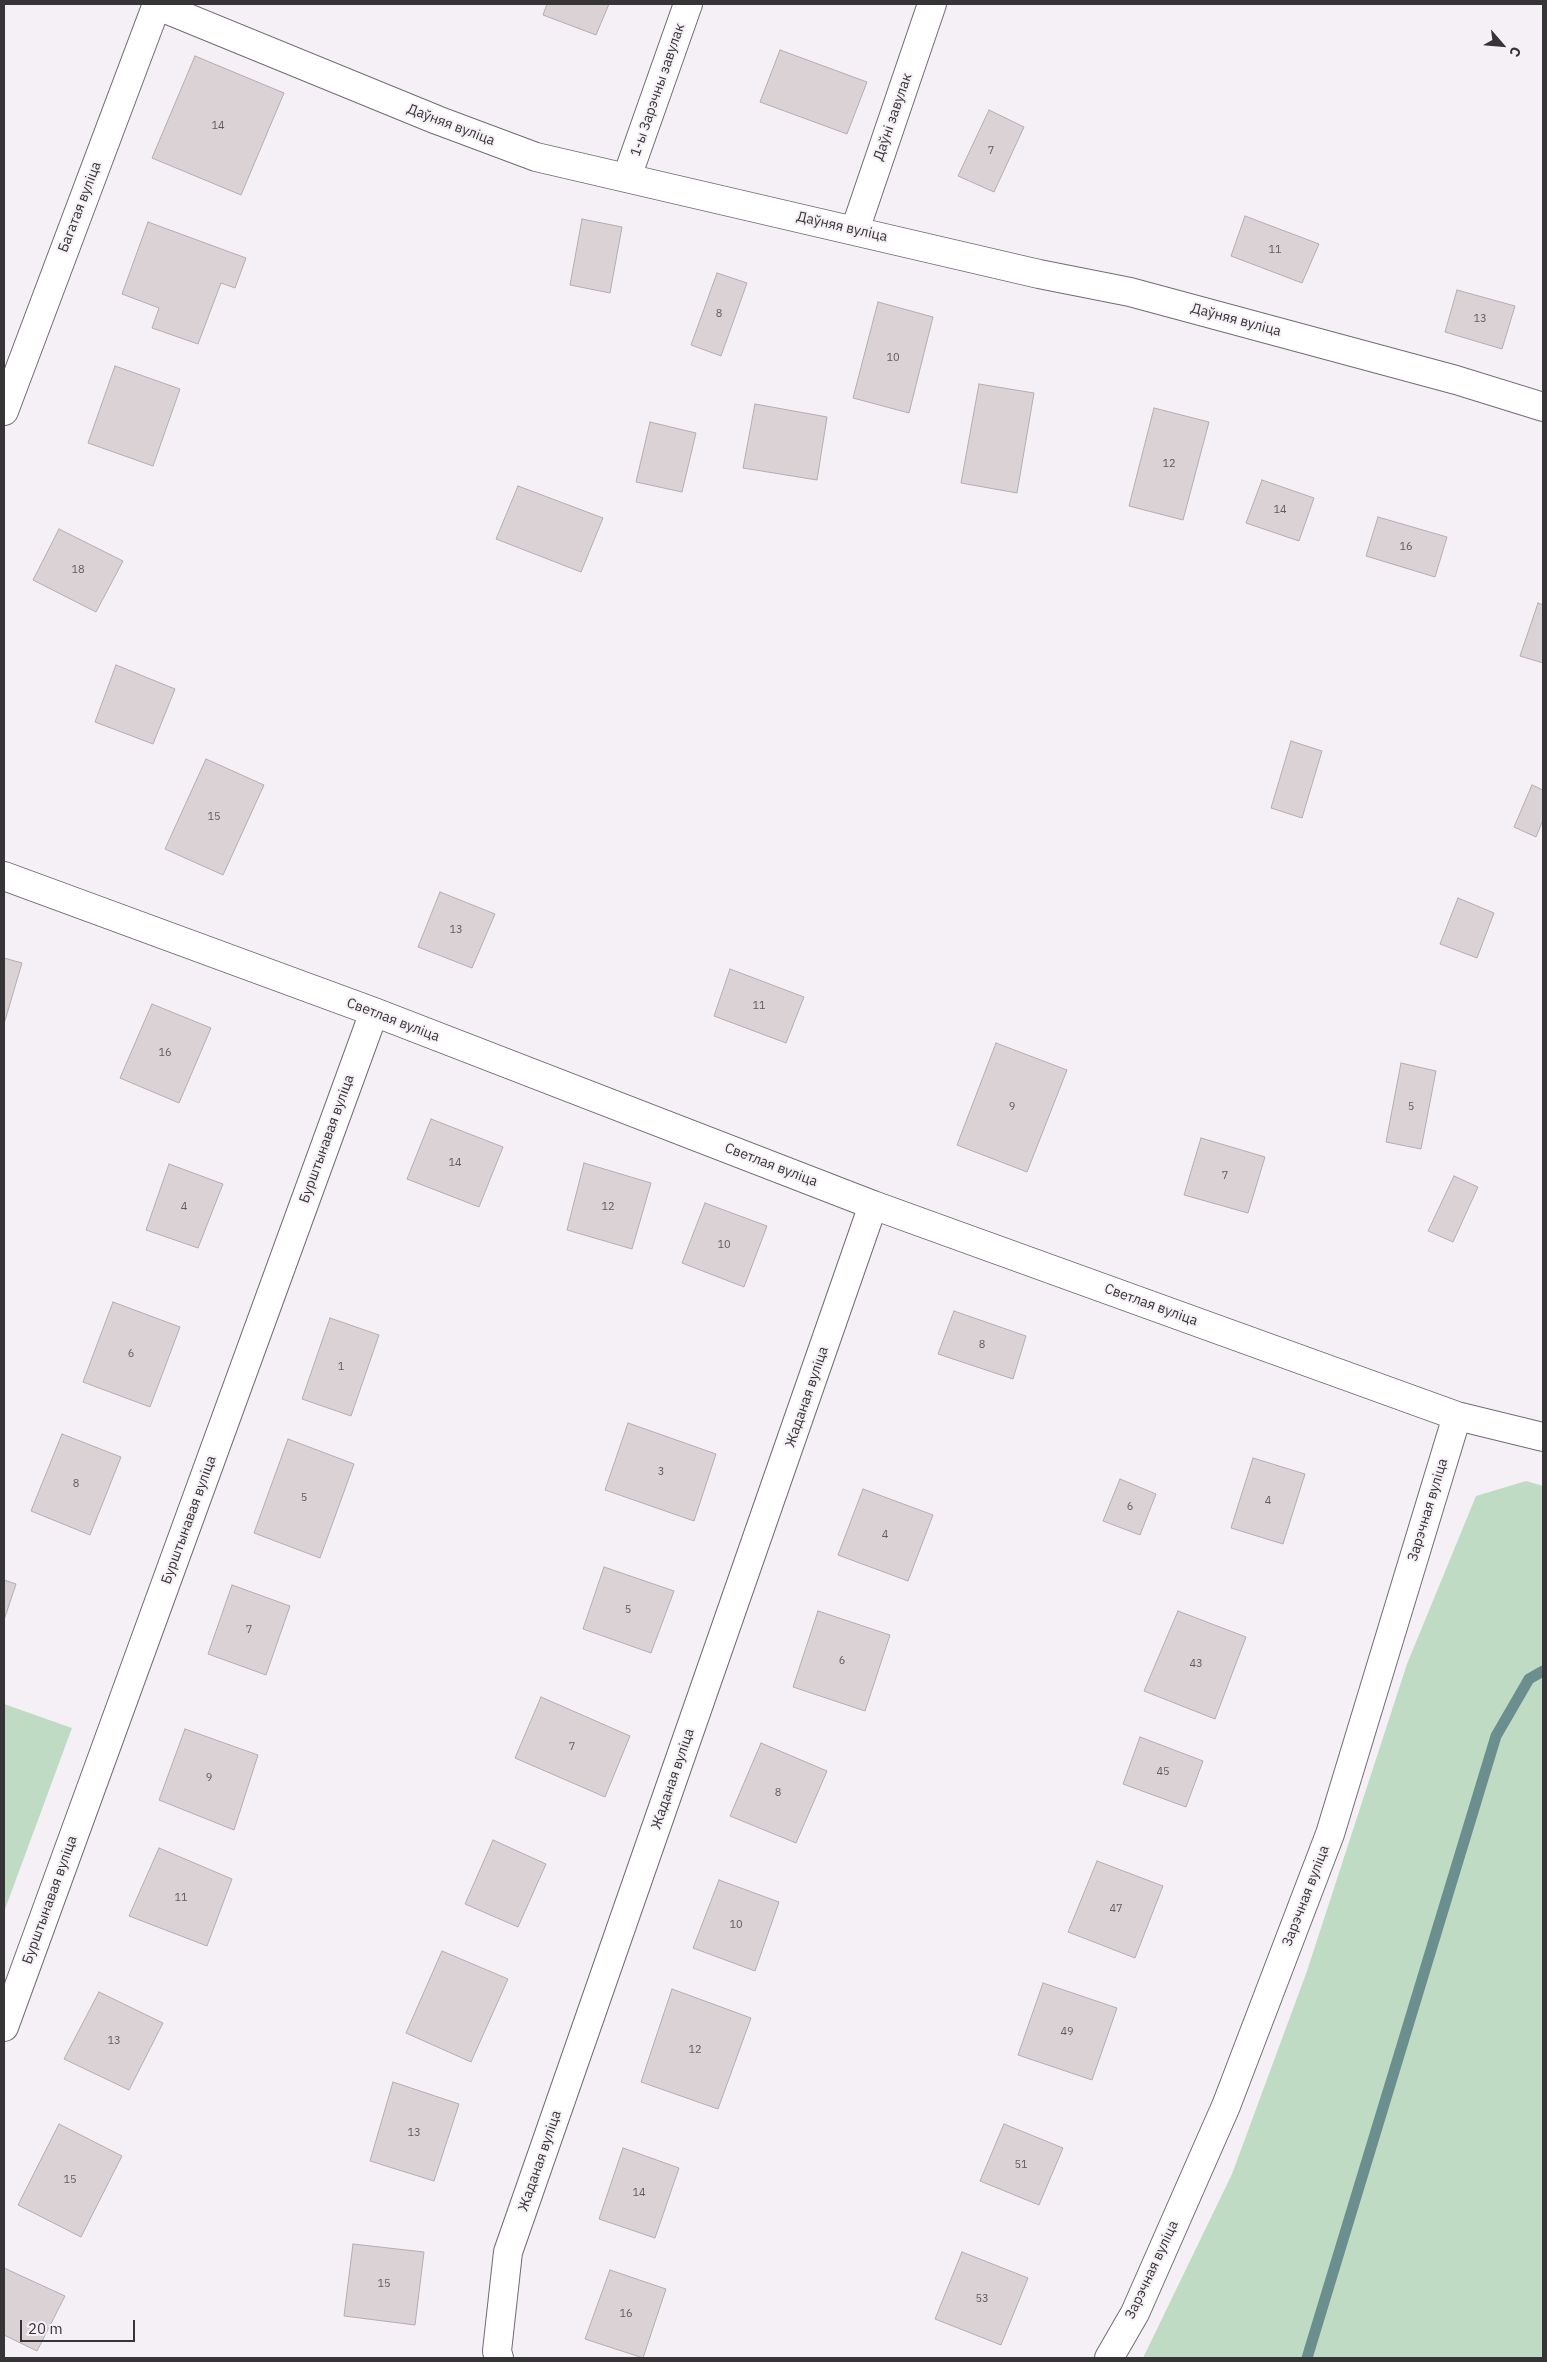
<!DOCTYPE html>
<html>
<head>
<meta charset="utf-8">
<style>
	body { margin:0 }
	#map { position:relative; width:1547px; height:2362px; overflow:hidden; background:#f5f0f5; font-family:"IBM Plex Sans",sans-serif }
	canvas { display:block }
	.frame { position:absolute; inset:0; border:5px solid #363436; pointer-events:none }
	.north { position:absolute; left:1477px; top:20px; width:50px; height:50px; -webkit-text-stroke:4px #f5f0f5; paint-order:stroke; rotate:117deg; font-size:14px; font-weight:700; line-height:20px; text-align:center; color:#363436 }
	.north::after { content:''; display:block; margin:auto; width:18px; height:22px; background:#363436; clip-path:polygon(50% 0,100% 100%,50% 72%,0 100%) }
	.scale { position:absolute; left:20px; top:2320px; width:115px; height:22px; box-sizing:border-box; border:2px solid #363436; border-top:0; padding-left:6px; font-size:15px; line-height:18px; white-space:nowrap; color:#363436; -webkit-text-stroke:4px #f5f0f5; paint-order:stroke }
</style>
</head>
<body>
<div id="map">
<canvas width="1547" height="2362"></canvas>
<div class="frame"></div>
<div class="north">С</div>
<div class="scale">20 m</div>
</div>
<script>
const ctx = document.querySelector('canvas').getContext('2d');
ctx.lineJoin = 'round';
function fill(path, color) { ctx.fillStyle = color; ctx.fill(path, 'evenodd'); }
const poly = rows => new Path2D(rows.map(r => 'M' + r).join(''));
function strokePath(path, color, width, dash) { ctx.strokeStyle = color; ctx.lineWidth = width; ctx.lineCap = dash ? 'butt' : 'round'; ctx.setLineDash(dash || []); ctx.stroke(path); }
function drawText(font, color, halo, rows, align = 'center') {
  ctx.font = font + ' "IBM Plex Sans",sans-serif'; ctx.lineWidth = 4; ctx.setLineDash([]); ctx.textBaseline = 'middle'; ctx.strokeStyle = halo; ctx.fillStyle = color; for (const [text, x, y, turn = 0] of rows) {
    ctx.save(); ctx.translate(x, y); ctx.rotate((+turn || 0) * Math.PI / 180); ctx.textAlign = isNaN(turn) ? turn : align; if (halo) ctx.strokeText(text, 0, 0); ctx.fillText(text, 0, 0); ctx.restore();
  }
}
fill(poly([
	[1526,1481,1543,1486,1543,2358,1143,2358,1232,2174,1307,1971,1407,1664,1476,1496],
	[4,1704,72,1728,4,1912]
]), '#bfdbc3');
strokePath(poly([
	[1307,2358,1496,1736,1529,1679,1543,1671]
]), '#6b8e8e', 11);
const building = poly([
	[547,4,609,4,596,35,543,15,547,4],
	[780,50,867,82,847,134,760,102,780,50],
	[195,56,284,93,241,195,152,158,195,56],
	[989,110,1024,127,994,192,958,176,989,110],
	[1245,216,1319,244,1302,283,1231,256,1245,216],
	[582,219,622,227,610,293,570,285,582,219],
	[148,222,246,258,235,288,221,283,198,344,152,328,159,308,122,294,148,222],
	[717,273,747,283,721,356,691,345,717,273],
	[1457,290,1515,306,1502,349,1445,332,1457,290],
	[878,302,933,317,909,413,853,398,878,302],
	[115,366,180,389,153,466,88,443,115,366],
	[979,384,1034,393,1017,493,961,483,979,384],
	[755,404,827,417,817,480,743,468,755,404],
	[1154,408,1209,422,1183,520,1129,506,1154,408],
	[650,422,696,433,682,492,636,482,650,422],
	[1262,480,1314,498,1299,541,1246,523,1262,480],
	[518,486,603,518,581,572,496,539,518,486],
	[1378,517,1447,537,1435,577,1366,556,1378,517],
	[59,529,123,561,96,612,33,580,59,529],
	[1538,603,1543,605,1543,663,1520,656,1538,603],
	[116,665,175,689,153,744,95,722,116,665],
	[1291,741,1322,751,1302,818,1271,808,1291,741],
	[206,759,264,785,223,875,165,849,206,759],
	[1532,785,1543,790,1543,820,1536,837,1514,827,1532,785],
	[440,892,495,914,472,968,418,947,440,892],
	[1458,898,1494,913,1477,958,1440,944,1458,898],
	[4,958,22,963,4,1024,4,958],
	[730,969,804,997,786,1043,714,1016,730,969],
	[152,1004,211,1028,179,1103,120,1078,152,1004],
	[996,1043,1067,1070,1027,1172,957,1145,996,1043],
	[1401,1063,1436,1071,1421,1149,1386,1142,1401,1063],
	[431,1119,503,1147,479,1207,407,1179,431,1119],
	[1201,1138,1265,1157,1248,1213,1184,1195,1201,1138],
	[584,1163,651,1183,632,1249,567,1230,584,1163],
	[169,1164,223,1184,198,1248,146,1230,169,1164],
	[1454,1176,1478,1187,1453,1242,1428,1231,1454,1176],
	[705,1203,767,1226,744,1287,682,1263,705,1203],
	[113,1302,180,1327,150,1407,83,1382,113,1302],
	[954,1311,1026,1336,1013,1379,938,1354,954,1311],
	[330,1318,379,1335,351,1416,302,1399,330,1318],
	[628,1423,716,1454,694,1521,605,1490,628,1423],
	[62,1434,121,1457,90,1535,31,1511,62,1434],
	[288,1439,354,1464,320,1558,254,1533,288,1439],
	[1253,1458,1305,1474,1283,1544,1231,1528,1253,1458],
	[1120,1479,1156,1494,1140,1535,1103,1521,1120,1479],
	[863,1489,933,1515,908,1581,838,1555,863,1489],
	[604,1567,674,1591,651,1653,583,1629,604,1567],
	[4,1580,16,1584,4,1620,4,1580],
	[232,1585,290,1606,266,1675,208,1654,232,1585],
	[818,1611,890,1635,865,1711,793,1687,818,1611],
	[1178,1611,1246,1637,1215,1719,1144,1691,1178,1611],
	[541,1697,630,1736,605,1797,515,1758,541,1697],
	[185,1729,258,1755,234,1830,159,1800,185,1729],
	[1140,1737,1203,1761,1186,1807,1123,1784,1140,1737],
	[761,1743,827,1771,796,1843,730,1816,761,1743],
	[493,1840,546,1864,518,1927,465,1904,493,1840],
	[159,1848,232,1879,207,1946,129,1916,159,1848],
	[1097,1861,1163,1886,1135,1958,1068,1932,1097,1861],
	[719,1880,779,1902,755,1971,693,1948,719,1880],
	[442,1951,508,1979,471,2062,406,2033,442,1951],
	[1043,1983,1117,2008,1092,2080,1018,2055,1043,1983],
	[672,1989,751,2018,718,2109,641,2082,672,1989],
	[99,1992,163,2023,129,2090,64,2059,99,1992],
	[393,2082,459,2104,434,2181,370,2161,393,2082],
	[59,2124,122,2156,81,2237,18,2205,59,2124],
	[1004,2124,1063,2148,1039,2205,980,2181,1004,2124],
	[623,2148,679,2168,655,2238,599,2219,623,2148],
	[353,2244,424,2252,415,2325,344,2316,353,2244],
	[962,2252,1028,2278,1001,2345,935,2319,962,2252],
	[4,2268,65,2296,37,2351,4,2335,4,2268],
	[610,2270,666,2289,643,2358,585,2339,610,2270]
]);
fill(building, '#dad2d4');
strokePath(building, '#b4adaf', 1);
const street = poly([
	[156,5,437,120,536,157,1039,274,1130,292,1456,380,1543,407],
	[627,177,688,4],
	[855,230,932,4],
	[4,411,157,4],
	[4,876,374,1012,873,1205,1457,1416,1543,1437],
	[4,2027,374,1012],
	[499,2358,497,2351,508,2252,873,1205],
	[1109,2358,1135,2313,1226,2106,1330,1834,1457,1416]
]);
strokePath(street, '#706c71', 30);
strokePath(street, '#fff', 28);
drawText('11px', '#5f5c5e', null, [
	["14",218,126],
	["7",991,151],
	["11",1275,250],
	["8",719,314],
	["13",1480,319],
	["10",893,358],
	["12",1169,464],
	["14",1280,510],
	["16",1406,547],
	["18",78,570],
	["15",214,817],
	["13",456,930],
	["11",759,1006],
	["16",165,1053],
	["9",1012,1107],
	["5",1411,1107],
	["14",455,1163],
	["7",1225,1176],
	["4",184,1207],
	["12",608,1207],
	["10",724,1245],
	["8",982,1345],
	["6",131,1354],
	["1",341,1367],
	["3",661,1472],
	["8",76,1484],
	["5",304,1498],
	["4",1268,1501],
	["6",1130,1507],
	["4",885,1535],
	["5",628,1610],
	["7",249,1630],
	["6",842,1661],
	["43",1196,1664],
	["7",572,1747],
	["45",1163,1772],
	["9",209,1778],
	["8",778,1793],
	["11",181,1898],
	["47",1116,1909],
	["10",736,1925],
	["49",1067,2032],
	["13",114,2041],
	["12",695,2050],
	["13",414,2133],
	["51",1021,2165],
	["15",70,2180],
	["14",639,2193],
	["15",384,2284],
	["53",982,2299],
	["16",626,2314]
]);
drawText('14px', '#363436', '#f5f0f5', [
	["1-ы Зарэчны завулак",658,90,-71],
	["Даўні завулак",893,117,-71],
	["Даўняя вуліца",451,125,21],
	["Багатая вуліца",80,207,-69],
	["Даўняя вуліца",842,227,13],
	["Даўняя вуліца",1236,320,15],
	["Светлая вуліца",393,1020,21],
	["Бурштынавая вуліца",327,1139,-70],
	["Светлая вуліца",771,1165,21],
	["Светлая вуліца",1151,1305,20],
	["Жаданая вуліца",807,1397,-71],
	["Зарэчная вуліца",1428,1510,-73],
	["Бурштынавая вуліца",189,1520,-70],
	["Жаданая вуліца",673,1779,-71],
	["Зарэчная вуліца",1306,1896,-69],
	["Бурштынавая вуліца",50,1900,-70],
	["Жаданая вуліца",540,2161,-71],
	["Зарэчная вуліца",1152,2270,-65]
]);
</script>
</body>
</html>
